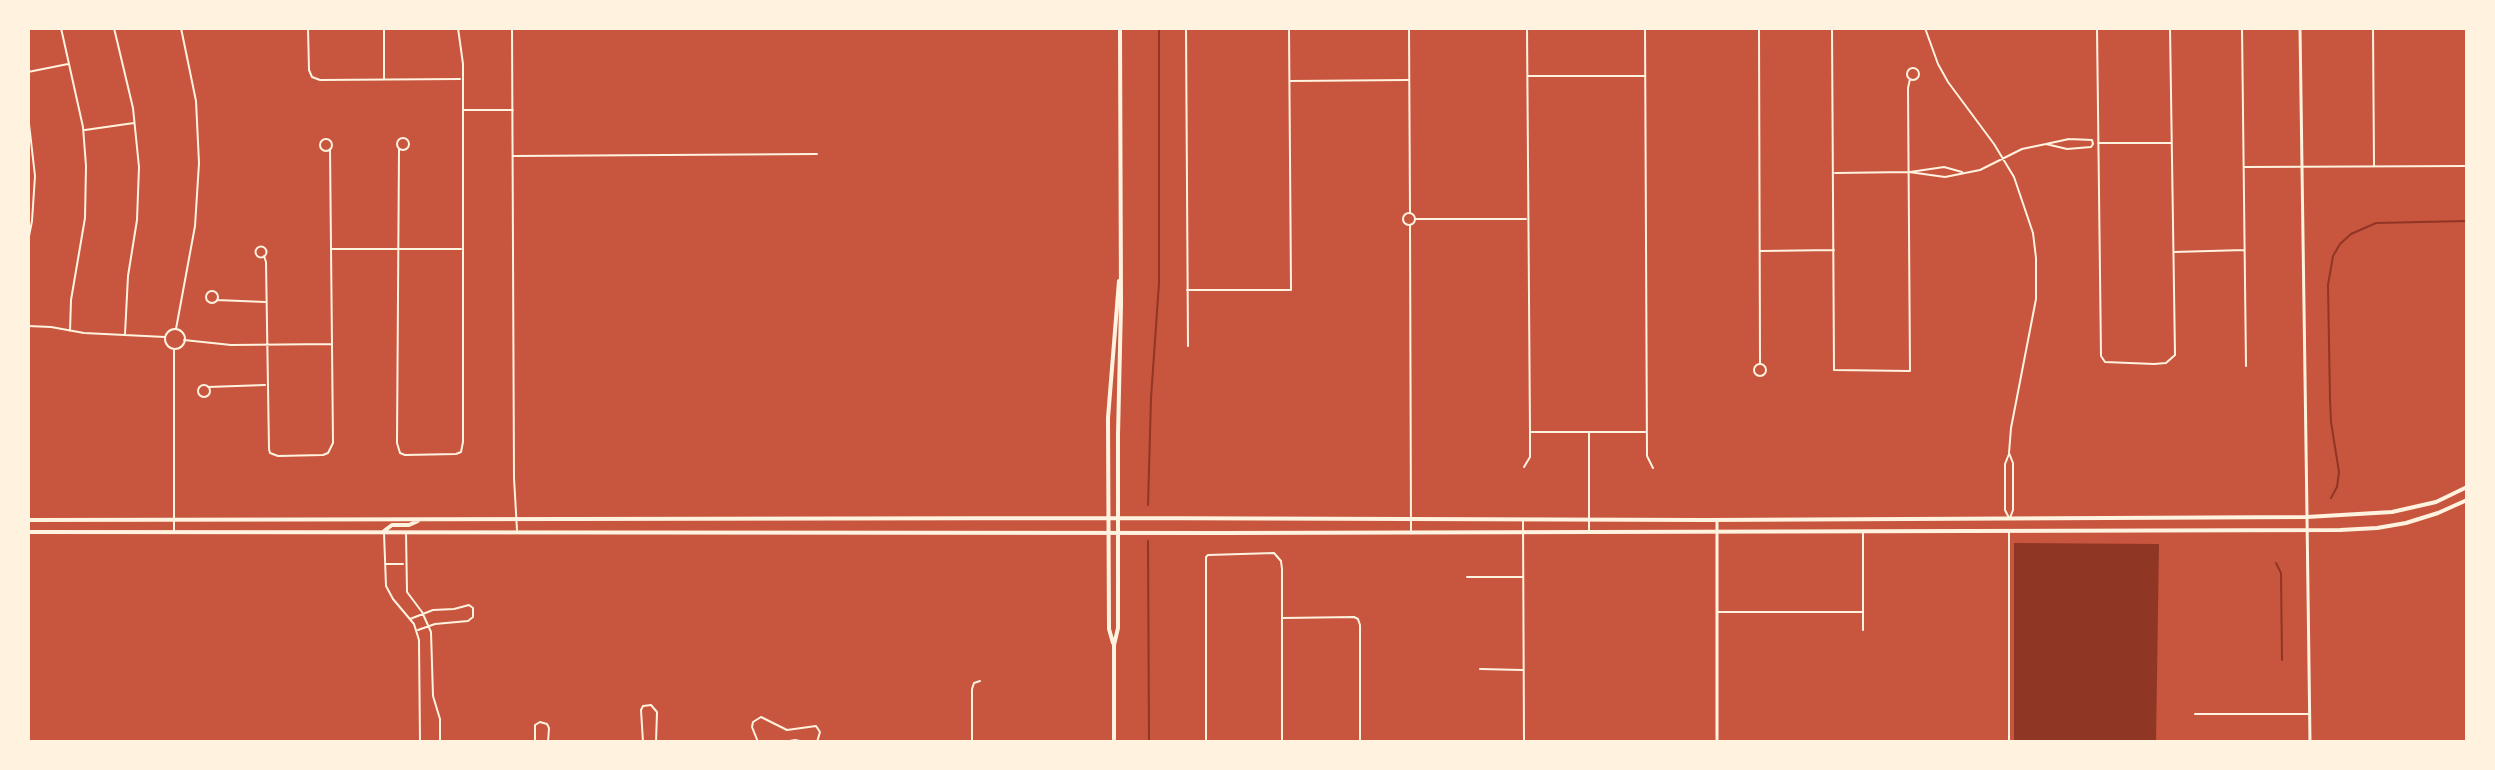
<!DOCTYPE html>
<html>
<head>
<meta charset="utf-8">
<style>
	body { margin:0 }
	#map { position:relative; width:2495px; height:770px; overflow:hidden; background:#c8553d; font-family:"PT Serif",serif }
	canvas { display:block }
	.frame { position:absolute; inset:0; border:30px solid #fff3e0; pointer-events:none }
</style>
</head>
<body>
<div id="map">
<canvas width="2495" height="770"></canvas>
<div class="frame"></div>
</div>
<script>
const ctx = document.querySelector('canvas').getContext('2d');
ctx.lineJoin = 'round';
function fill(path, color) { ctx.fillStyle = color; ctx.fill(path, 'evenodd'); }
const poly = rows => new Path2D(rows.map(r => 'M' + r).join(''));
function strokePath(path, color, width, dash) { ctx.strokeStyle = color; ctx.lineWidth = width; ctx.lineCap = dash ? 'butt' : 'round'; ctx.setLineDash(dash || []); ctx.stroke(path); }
fill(poly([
	[2014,543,2159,544,2156,742,2014,742]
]), '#8f3625');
strokePath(poly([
	[2331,498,2337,487,2339,472,2331,422,2330,399,2328,285,2333,256,2340,244,2351,234,2376,223,2467,221],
	[1148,505,1151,398,1159,283,1159,28],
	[1148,541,1149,742],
	[2276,563,2281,573,2282,660]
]), '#8f3625', 2);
strokePath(poly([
	[61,28,83,127,86,166,85,218,71,300,70,331],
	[114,28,133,108,139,167,137,220,128,276,125,334],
	[308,28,309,70,312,77,320,80,460,79],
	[384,28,384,78],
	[512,28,514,478,517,530],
	[1186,28,1188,346],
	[1409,28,1410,213],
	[1645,28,1647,456,1653,468],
	[1759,28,1760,363],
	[1832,28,1834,370,1910,371,1908,88,1910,79],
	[1925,28,1938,64,1948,82,1994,144,2014,177,2033,233,2036,258,2036,299,2011,428,2009,453,2013,463,2013,510,2010,518],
	[2097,28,2101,356,2105,362,2154,364,2166,363,2175,355,2170,28],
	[2242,28,2246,366],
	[2373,28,2374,165],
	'1907 74a6 6 0 1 1 12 0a6 6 0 1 1-12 0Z',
	[28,72,68,64],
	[1528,76,1645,76],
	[1291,81,1408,80],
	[464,110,513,110],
	[28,115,35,176,32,221,28,241],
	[85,130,134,123],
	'397 144a6 6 0 1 1 12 0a6 6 0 1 1-12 0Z',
	'320 145a6 6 0 1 1 12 0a6 6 0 1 1-12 0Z',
	[2069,139,2092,140,2093,144,2091,147,2067,149,2046,144,2069,139],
	[2098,143,2171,143],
	[399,149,397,443,400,453,405,455,456,454,461,452,463,442,463,64,458,28],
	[514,156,817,154],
	[2245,167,2467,166],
	[1910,172,1944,167,1962,172],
	[1835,173,1909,172,1945,177,1980,170,2022,149,2046,144],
	'1403 219a6 6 0 1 1 12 0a6 6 0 1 1-12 0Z',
	[1415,219,1526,219],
	[1410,225,1411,532],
	'255.5 252a5.5 5.5 0 1 1 11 0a5.5 5.5 0 1 1-11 0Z',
	[332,249,461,249],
	[1761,251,1834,250],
	[2174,252,2244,250],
	[264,256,266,262,269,449,270,453,278,456,323,455,328,453,333,443,330,149],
	[1187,290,1291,290,1289,28],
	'206 297a6 6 0 1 1 12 0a6 6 0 1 1-12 0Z',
	[217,300,265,302],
	[28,326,51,327,84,333,165,337],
	[176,329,195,226,199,163,196,101,181,28],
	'165 339a10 10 0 1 1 20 0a10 10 0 1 1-20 0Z',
	[184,340,231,345,331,344],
	'1754 370a6 6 0 1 1 12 0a6 6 0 1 1-12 0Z',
	'198 391a6 6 0 1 1 12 0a6 6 0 1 1-12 0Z',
	[208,387,265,385],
	[1531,432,1647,432],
	[1589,433,1589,531],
	[1524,467,1530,457,1530,432,1527,28],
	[2009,518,2005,510,2005,464,2009,454],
	[1523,520,1524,742],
	[174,532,174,349],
	[406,532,407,592,422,612,431,632,433,696,440,719,440,742],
	[384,533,386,586,393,599,414,624,419,640,420,742],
	[386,564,403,564],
	[1467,577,1522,577],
	[1718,612,1863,612],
	[1283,618,1354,617,1358,619,1360,625,1360,742],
	[410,619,433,610,454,609,469,605,473,608,473,617,468,621,435,624,418,630],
	[1863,630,1863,532],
	[1480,669,1522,670],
	[2195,714,2308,714],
	[535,742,535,725,540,722,547,724,549,728,548,742],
	[643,742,641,710,643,706,651,705,657,712,656,742],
	[758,742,752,727,753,722,761,717,787,730,816,726,820,732,817,742],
	[784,742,795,740,805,742],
	[972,742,972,689,974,683,980,681],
	[1206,742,1206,557,1208,555,1274,553,1281,561,1282,569,1282,742],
	[2009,742,2009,532]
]), '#fff3e0', 2);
strokePath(poly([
	[2300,28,2307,516],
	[1717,742,1717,520]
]), '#fff3e0', 3);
strokePath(poly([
	[2307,517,2310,742]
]), '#fff3e0', 3);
strokePath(poly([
	[28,520,1109,518,1707,520,2307,517,2392,512,2436,502,2467,487],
	[384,531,392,525,409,525,418,521],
	[28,532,1223,533,2340,530,2377,528,2406,523,2438,513,2467,500],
	[1113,643,1109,629,1108,418,1119,281],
	[1114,742,1114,645,1118,628,1118,435,1121,305,1120,28]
]), '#fff3e0', 4);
</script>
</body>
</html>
